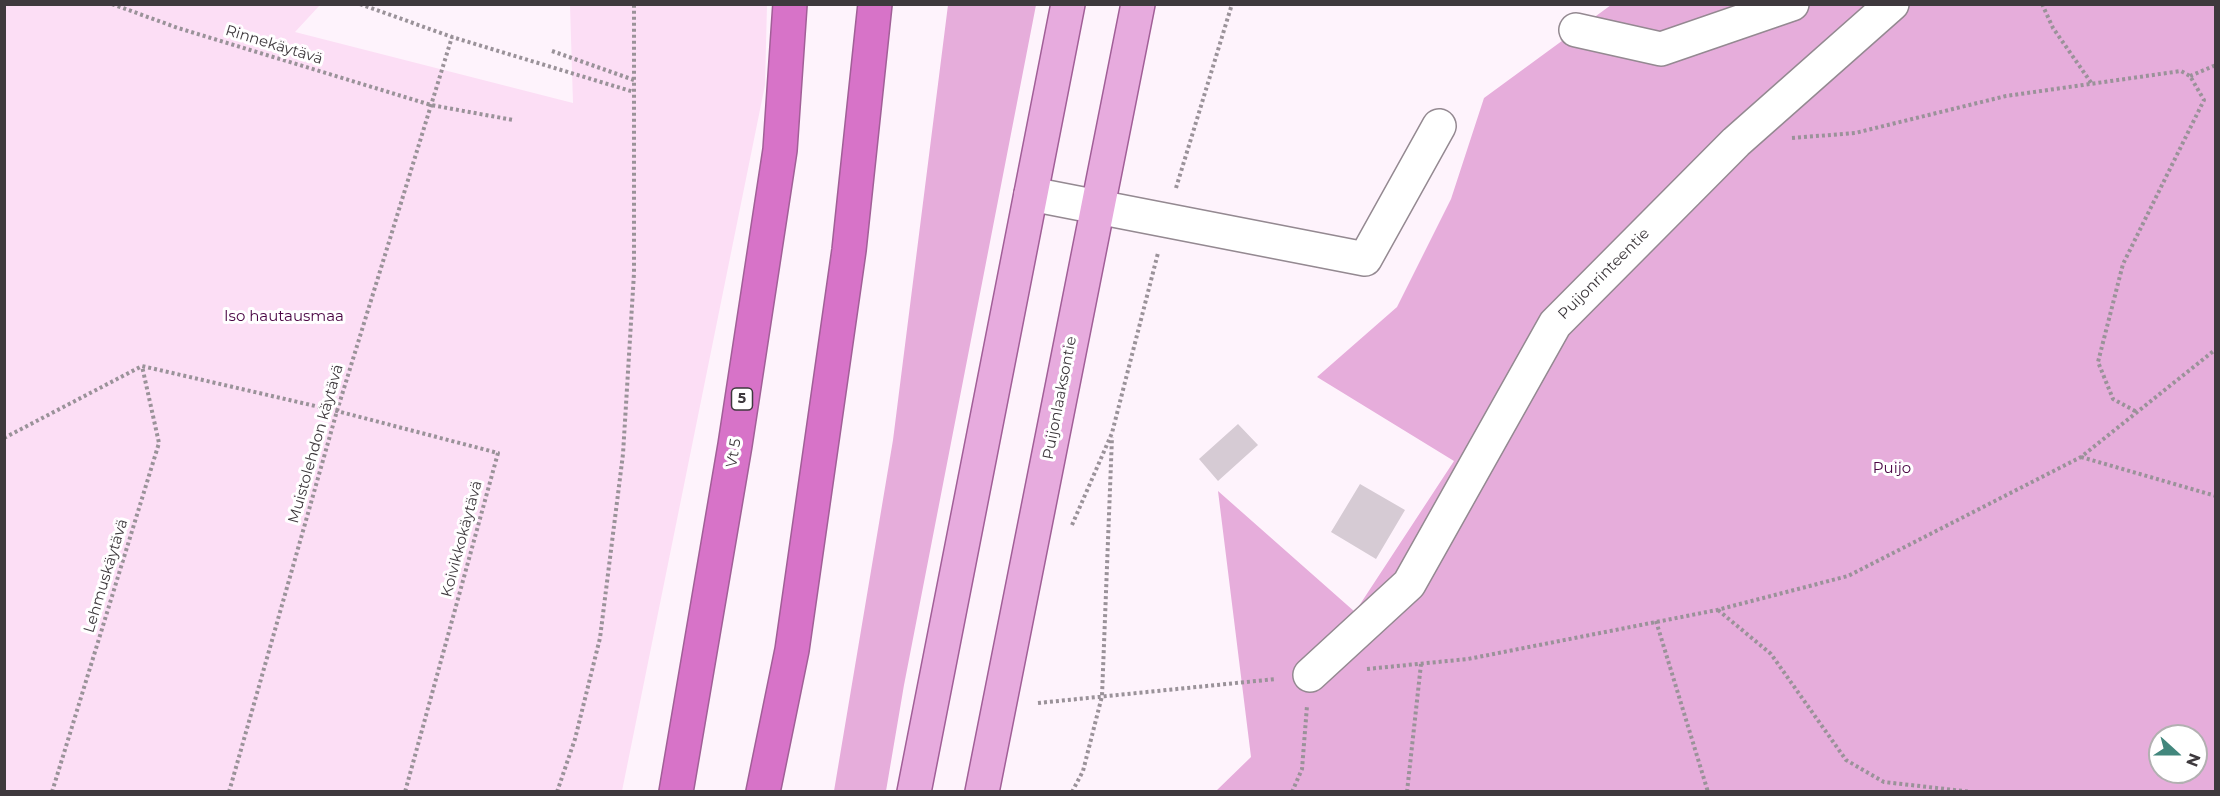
<!DOCTYPE html>
<html>
<head>
<meta charset="utf-8">
<style>
	body { margin:0 }
	#map { position:relative; width:2220px; height:796px; overflow:hidden; background:#fef3fc; font-family:Montserrat,sans-serif }
	canvas { display:block }
	.frame { position:absolute; inset:0; border:6px solid #3e393d; pointer-events:none }
	.north { position:absolute; left:2148px; top:724px; width:60px; height:60px; box-sizing:border-box; background:#fff; border:2px solid #b2b0b1; border-radius:50%; rotate:111deg; font-size:16px; font-weight:700; line-height:24px; text-align:center; color:#3e393d }
	.north::after { content:''; display:block; margin:auto; width:21px; height:27px; background:#42877d; clip-path:polygon(50% 0,100% 100%,50% 72%,0 100%) }
</style>
</head>
<body>
<div id="map">
<canvas width="2220" height="796"></canvas>
<div class="frame"></div>
<div class="north">N</div>
</div>
<script>
const ctx = document.querySelector('canvas').getContext('2d');
ctx.lineJoin = 'round';
function fill(path, color) { ctx.fillStyle = color; ctx.fill(path, 'evenodd'); }
const poly = rows => new Path2D(rows.map(r => 'M' + r).join(''));
function strokePath(path, color, width, dash) { ctx.strokeStyle = color; ctx.lineWidth = width; ctx.lineCap = dash ? 'butt' : 'round'; ctx.setLineDash(dash || []); ctx.stroke(path); }
function drawText(font, color, halo, rows, align = 'center') {
  ctx.font = font + ' Montserrat,sans-serif'; ctx.lineWidth = 6; ctx.setLineDash([]); ctx.textBaseline = 'middle'; ctx.strokeStyle = halo; ctx.fillStyle = color; for (const [text, x, y, turn = 0] of rows) {
    ctx.save(); ctx.translate(x, y); ctx.rotate((+turn || 0) * Math.PI / 180); ctx.textAlign = isNaN(turn) ? turn : align; if (halo) ctx.strokeText(text, 0, 0); ctx.fillText(text, 0, 0); ctx.restore();
  }
}
fill(poly([
	[5,4,320,5,295,32,573,103,570,5,767,5,765,85,622,791,5,791]
]), '#fcdef5');
fill(poly([
	[948,5,1036,5,904,685,886,791,834,791,893,440],
	[1611,5,2215,5,2215,791,1215,792,1251,757,1218,491,1355,612,1454,461,1317,377,1397,307,1451,199,1484,98],
	[2160,736,2196,736,2196,772,2160,772]
]), '#e6addb');
fill(poly([
	[1238,424,1258,445,1218,481,1199,459],
	[1360,484,1405,510,1376,559,1331,532]
]), '#d6cbd4');
const minor = poly([
	[1576,30,1661,49,1792,4],
	[1031,194,1365,259,1439,126],
	[1310,675,1409,584,1555,324,1736,142,1892,4]
]);
const major = poly([
	[914,792,1068,4],
	[982,792,1138,4]
]);
const highway = poly([
	[676,792,735,445,780,150,790,4],
	[763,792,792,650,849,250,875,4]
]);
strokePath(minor, '#948991', 36);
strokePath(major, '#a15f97', 36);
strokePath(highway, '#a15f97', 36);
strokePath(poly([
	[112,4,178,28,431,105,513,120],
	[360,4,452,37,634,92],
	[2042,4,2053,28,2092,84],
	[552,51,634,80],
	[2190,76,2216,65],
	[1792,138,1855,133,2006,96,2181,71,2190,76,2204,100,2123,264,2098,362,2113,399,2137,412],
	[1176,188,1232,4],
	[4,438,142,366,337,411,498,453,405,792],
	[2081,457,2216,496],
	[1072,525,1112,433,1158,253],
	[1718,610,1771,654,1846,760,1884,782,1972,792],
	[1656,621,1708,792],
	[1367,669,1468,659,1717,610,1848,576,2081,457,2216,349],
	[1038,703,1276,679],
	[52,792,159,443,142,366],
	[229,792,337,411,452,37],
	[557,792,575,739,600,638,623,454,634,273,634,4],
	[1072,792,1083,771,1102,696,1112,437],
	[1292,792,1302,769,1307,706],
	[1407,792,1421,664]
]), '#9a9299', 4, [3, 3]);
strokePath(minor, '#fff', 33);
strokePath(major, '#e7abde', 33);
strokePath(highway, '#d773c8', 33);
for (const [x, y, w] of [
	[742,399,21]
]) { const box = new Path2D(); box.roundRect(x - w / 2, y - 11, w, 22, 4.5); ctx.fillStyle = '#fff'; ctx.fill(box); strokePath(box, '#3e393d', 1.5); }
drawText('bold 14px', '#3e393d', null, [
	["5",742,399]
]);
drawText('15px', '#3e393d', '#fff', [
	["Rinnekäytävä",274,45,17],
	["Puijonrinteentie",1604,274,-45],
	["Puijonlaaksontie",1060,398,-79],
	["Muistolehdon käytävä",316,444,-74],
	["Vt 5",734,453,-81],
	["Koivikkokäytävä",462,539,-75],
	["Lehmuskäytävä",106,576,-73]
]);
drawText('15px', '#490543', '#fff', [
	["Iso hautausmaa",284,317],
	["Puijo",1892,469]
]);
</script>
</body>
</html>
